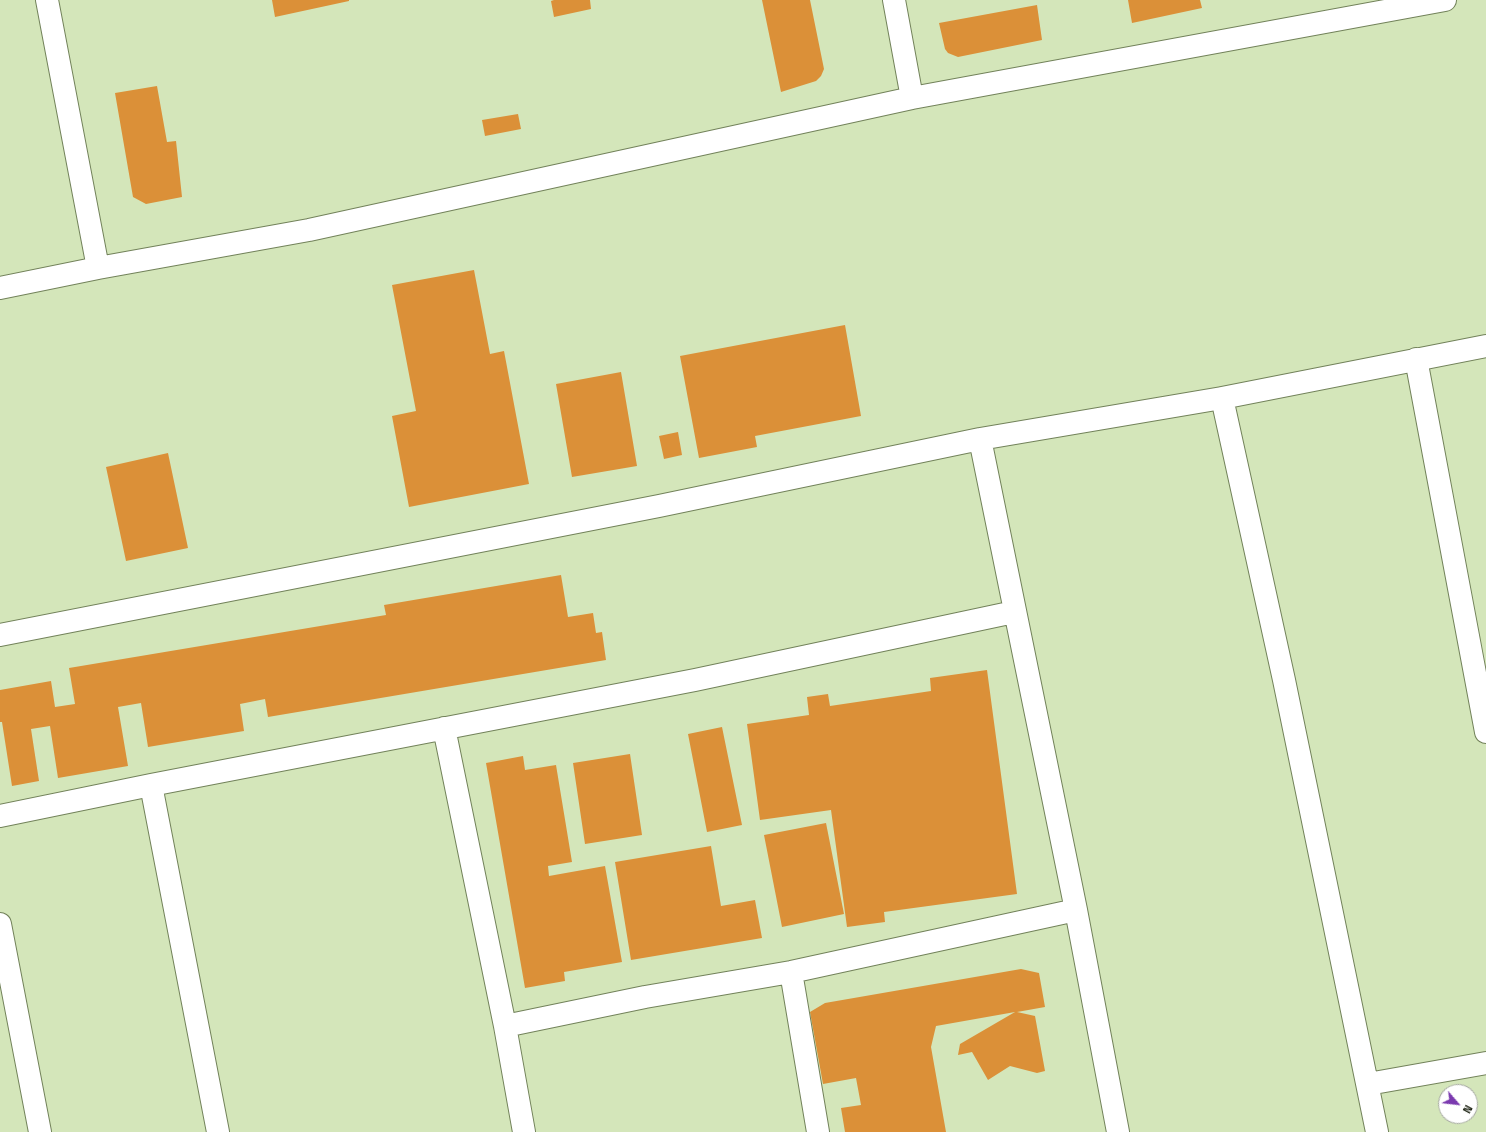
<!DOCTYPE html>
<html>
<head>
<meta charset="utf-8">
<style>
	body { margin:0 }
	#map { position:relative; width:1486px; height:1132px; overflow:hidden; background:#d4e6ba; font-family:"Titillium Web",sans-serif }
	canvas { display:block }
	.north { position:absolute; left:1438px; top:1084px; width:40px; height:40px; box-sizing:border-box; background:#fff; border:1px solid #a5a8a1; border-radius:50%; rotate:118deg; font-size:11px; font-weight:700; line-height:16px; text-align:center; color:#1f2515 }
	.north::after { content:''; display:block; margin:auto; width:14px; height:18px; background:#7b3aaf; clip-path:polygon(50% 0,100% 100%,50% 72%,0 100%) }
</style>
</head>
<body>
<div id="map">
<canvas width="1486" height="1132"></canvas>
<div class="north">N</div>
</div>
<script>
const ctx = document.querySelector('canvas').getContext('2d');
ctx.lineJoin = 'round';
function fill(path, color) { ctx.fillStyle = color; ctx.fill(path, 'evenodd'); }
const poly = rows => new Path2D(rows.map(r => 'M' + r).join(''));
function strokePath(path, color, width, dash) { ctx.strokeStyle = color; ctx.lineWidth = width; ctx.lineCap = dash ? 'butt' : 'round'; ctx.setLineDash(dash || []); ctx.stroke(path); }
fill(poly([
	[272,0,349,0,349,1,275,17],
	[554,0,590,0,591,9,554,17,551,1],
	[762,0,810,0,824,69,821,76,816,81,781,92],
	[1128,0,1200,0,1202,8,1132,23],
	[1037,5,1042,40,958,57,948,53,945,49,939,23],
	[157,86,167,142,176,141,182,197,146,204,133,197,115,93],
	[518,114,521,129,485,136,482,120],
	[474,270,490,354,504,351,529,484,409,507,392,416,416,411,392,285],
	[845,325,861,416,755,436,757,447,699,458,680,356],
	[621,372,637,466,572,477,556,384],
	[678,432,682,455,664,459,659,436],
	[168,453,188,548,126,561,106,467],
	[561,575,568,617,593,613,596,633,602,632,606,660,268,717,265,699,240,704,244,731,148,747,141,703,118,707,128,766,58,778,50,726,31,729,39,781,12,786,2,722,0,722,0,690,51,681,55,707,75,704,69,668,386,615,384,605],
	[987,670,1017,894,884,912,885,922,847,927,831,810,760,820,747,724,809,715,807,697,828,694,830,706,931,691,930,678],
	[722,727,742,825,707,832,688,734],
	[630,754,642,835,585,844,573,763],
	[523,756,525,770,556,765,572,862,548,866,549,876,605,866,622,962,564,972,565,981,525,988,486,763],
	[826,823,844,914,782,927,764,835],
	[711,846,721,906,755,900,762,938,631,960,615,862],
	[1021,969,1039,973,1045,1007,1017,1012,1035,1016,1045,1071,1037,1073,1010,1066,988,1080,972,1052,958,1055,960,1044,1015,1012,936,1026,931,1047,946,1132,845,1132,841,1108,861,1105,856,1078,823,1084,810,1012,825,1003]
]), '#db9038');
const minor = poly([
	[47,0,98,268],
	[894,0,912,98],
	[0,288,98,268,309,230,912,98,1445,0],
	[1416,359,1486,732],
	[1222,398,1284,680,1377,1132],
	[980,439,1076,910,1118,1132],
	[0,635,659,506,980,439,1222,398,1486,346],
	[444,728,505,1026,524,1132],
	[151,785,218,1132],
	[0,816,151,785,695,680,1014,612],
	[0,924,40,1132],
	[791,972,818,1132],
	[505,1026,645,997,791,972,1076,910],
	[1368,1084,1486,1063]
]);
strokePath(minor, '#72825a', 24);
strokePath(minor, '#fff', 22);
</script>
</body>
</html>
